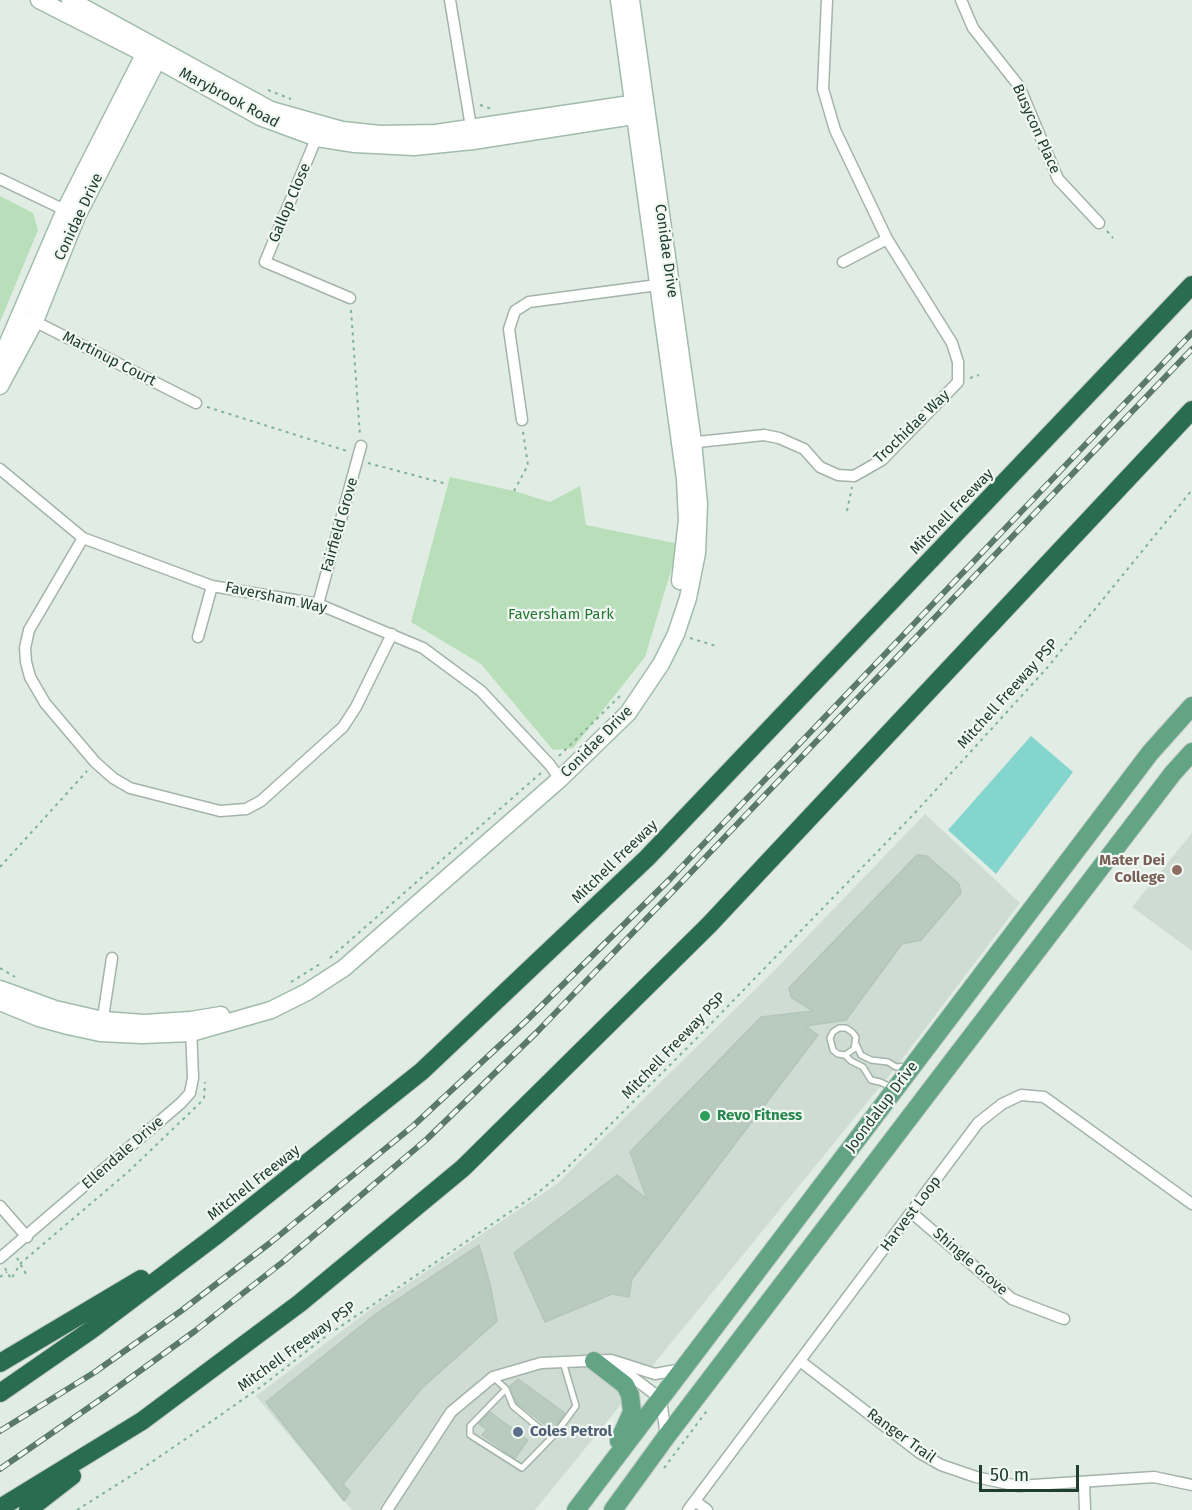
<!DOCTYPE html>
<html>
<head>
<meta charset="utf-8">
<style>
	body { margin:0 }
	#map { position:relative; width:1192px; height:1510px; overflow:hidden; background:#e0ece4; font-family:"Fira Sans",sans-serif }
	canvas { display:block }
	.scale { position:absolute; left:979px; top:1465px; width:100px; height:27px; box-sizing:border-box; border:3px solid #203e2f; border-top:0; padding-left:8px; font-size:18px; line-height:21px; white-space:nowrap; color:#203e2f; -webkit-text-stroke:4px #f1f8f3; paint-order:stroke }
</style>
</head>
<body>
<div id="map">
<canvas width="1192" height="1510"></canvas>
<div class="scale">50 m</div>
</div>
<script>
const ctx = document.querySelector('canvas').getContext('2d');
ctx.lineJoin = 'round';
function fill(path, color) { ctx.fillStyle = color; ctx.fill(path, 'evenodd'); }
const poly = rows => new Path2D(rows.map(r => 'M' + r).join(''));
function strokePath(path, color, width, dash) { ctx.strokeStyle = color; ctx.lineWidth = width; ctx.lineCap = dash ? 'butt' : 'round'; ctx.setLineDash(dash || []); ctx.stroke(path); }
function drawText(font, color, halo, rows, align = 'center') {
  ctx.font = font + ' "Fira Sans",sans-serif'; ctx.lineWidth = 4.5; ctx.setLineDash([]); ctx.textBaseline = 'middle'; ctx.strokeStyle = halo; ctx.fillStyle = color; for (const [text, x, y, turn = 0] of rows) {
    ctx.save(); ctx.translate(x, y); ctx.rotate((+turn || 0) * Math.PI / 180); ctx.textAlign = isNaN(turn) ? turn : align; if (halo) ctx.strokeText(text, 0, 0); ctx.fillText(text, 0, 0); ctx.restore();
  }
}
fill(poly([
	[925,814,1020,903,896,1067,535,1510,352,1510,256,1396,376,1305,557,1184,773,972],
	[1192,833,1192,951,1132,907]
]), '#cfdcd3');
fill(poly([
	[0,196,33,213,38,230,0,322],
	[450,477,514,491,550,502,580,486,586,525,679,544,645,657,573,748,553,750,481,664,411,622]
]), '#b8dfba');
fill(poly([
	[1031,736,1073,772,996,874,948,830]
]), '#85d5cf');
const building = poly([
	[917,855,927,856,959,884,961,893,921,940,902,944,846,1020,806,1026,818,1035,632,1279,629,1297,612,1294,545,1322,514,1253,617,1175,647,1199,630,1152,761,1017,813,1011,791,997,789,988,917,855],
	[479,1245,490,1284,497,1321,422,1388,343,1484,350,1492,344,1501,266,1402,377,1313,479,1245],
	[518,1379,565,1413,552,1430,517,1403,510,1386,518,1379],
	[490,1412,528,1440,515,1458,482,1435,487,1430,479,1424,490,1412]
]);
fill(building, '#b9cabf');
strokePath(building, '#b3c6ba', 1.5);
const lane = poly([
	[856,1044,861,1055,871,1060,888,1062,896,1067,908,1066],
	[845,1055,854,1049,856,1037,852,1032,846,1028,839,1028,833,1032,830,1038,833,1050,838,1054,845,1055,851,1061,863,1067,871,1080,880,1082,893,1088],
	[493,1377,506,1389,470,1426,470,1435,522,1468,556,1433,576,1406,563,1362],
	[506,1389,513,1406,551,1438]
]);
const street = poly([
	[450,0,472,133],
	[961,0,973,28,1019,86,1058,179,1099,223],
	[318,134,265,262,350,298],
	[0,179,69,212],
	[843,262,887,239],
	[30,319,196,403],
	[522,420,509,329,515,311,529,302,665,284],
	[688,443,764,435,779,438,804,449,820,467,838,475,854,476,882,460,958,382,958,362,952,343,887,239,835,130,823,89,827,0],
	[0,469,83,538,212,586,318,604,423,648,481,691,550,765,560,779],
	[83,538,29,630,25,648,26,662,30,677,45,703,95,762,113,778,130,788,220,811,246,809,261,801,343,727,356,707,392,634],
	[318,604,361,446],
	[198,637,212,586],
	[102,1024,112,958],
	[0,1206,27,1237],
	[912,1213,1012,1299,1064,1319],
	[0,1258,181,1103,190,1093,193,1078,191,1027],
	[800,1361,920,1453,941,1465,976,1477,1018,1486,1154,1477,1192,1485],
	[618,1366,661,1399,666,1437],
	[1084,1483,1085,1510],
	[695,1501,707,1510],
	[387,1510,451,1412,493,1377,541,1363,611,1360,655,1374,682,1369],
	[688,1510,978,1123,1002,1104,1021,1095,1044,1097,1192,1204]
]);
const secondary = poly([
	[39,0,165,64,260,117,317,138,355,144,414,147,473,141,646,114],
	[70,0,271,110,342,130,380,134,436,133,644,102],
	[619,0,685,479,687,520,680,581],
	[0,361,65,210,148,47],
	[0,386,35,321,77,216,162,51],
	[0,989,55,1009,103,1020,144,1023,191,1020,221,1015],
	[0,1002,39,1018,68,1026,100,1033,142,1035,191,1033,271,1010,307,992,344,968,560,779,628,713,661,664,676,634,688,598,697,553,699,504,693,442,631,0]
]);
const primary = poly([
	[594,1361,625,1385,630,1395,632,1412,619,1441],
	[576,1510,1150,753,1192,706],
	[613,1510,666,1437,948,1067,1173,773,1192,752]
]);
const highway = poly([
	[0,1363,141,1279],
	[0,1393,91,1330,218,1234,422,1071,647,858,1192,285],
	[0,1508,142,1421,300,1303,463,1168,709,925,1192,410],
	[28,1510,72,1476]
]);
strokePath(lane, '#a3b4aa', 8);
strokePath(street, '#a3b4aa', 13);
strokePath(secondary, '#a1bcac', 19);
strokePath(primary, '#c1c9c5', 20);
strokePath(highway, '#c1c9c5', 20);
strokePath(poly([
	[268,90,291,99],
	[480,105,492,109],
	[1107,231,1113,238],
	[351,310,360,436],
	[970,378,979,375],
	[207,407,347,451],
	[368,463,447,484],
	[514,491,528,465,523,432],
	[847,511,852,487],
	[690,638,716,646],
	[559,756,621,695],
	[0,867,87,771],
	[330,958,542,772],
	[0,968,15,977],
	[291,982,320,964],
	[17,1258,26,1274],
	[5,1268,11,1279,21,1263,128,1172,200,1103,204,1098,205,1082],
	[0,1277,7,1272],
	[664,1468,709,1408],
	[77,1510,137,1472,212,1421,262,1386,325,1337,535,1195,563,1172,698,1037,913,815,1047,668,1192,490]
]), '#7fb296', 2, [3, 4.5]);
strokePath(lane, '#fff', 5);
strokePath(street, '#fff', 10);
strokePath(secondary, '#fff', 16);
strokePath(primary, '#62a484', 18);
strokePath(highway, '#2a6c4f', 18);
const rail = poly([
	[0,1431,95,1372,181,1311,270,1243,413,1126,526,1021,670,879,1192,333],
	[0,1469,104,1397,195,1331,284,1261,427,1139,537,1032,676,888,1192,349]
]);
strokePath(rail, '#5a796a', 6);
strokePath(rail, '#f1f8f3', 4, [11]);
for (const [x, y, r, color] of [
	[1177,870,6,"#8d6e63"],
	[705,1116,6,"#2e9e5b"],
	[518,1432,6,"#5c6f8a"]
]) { const dot = new Path2D(); dot.arc(x, y, r, 0, 2 * Math.PI); ctx.fillStyle = color; ctx.fill(dot); strokePath(dot, '#f1f8f3', 2); }
drawText('15px', '#203e2f', '#f1f8f3', [
	["Marybrook Road",229,98,28],
	["Busycon Place",1036,129,66],
	["Gallop Close",290,203,-67],
	["Conidae Drive",79,217,-65],
	["Conidae Drive",666,251,82],
	["Martinup Court",109,359,27],
	["Trochidae Way",912,427,-44],
	["Mitchell Freeway",952,512,-46],
	["Fairfield Grove",340,525,-74],
	["Faversham Way",276,598,12],
	["Mitchell Freeway PSP",1008,694,-48],
	["Conidae Drive",597,742,-45],
	["Mitchell Freeway",615,862,-44],
	["Mitchell Freeway PSP",674,1046,-46],
	["Joondalup Drive",882,1107,-53],
	["Ellendale Drive",123,1153,-41],
	["Mitchell Freeway",254,1183,-38],
	["Harvest Loop",911,1214,-53],
	["Shingle Grove",970,1262,41],
	["Mitchell Freeway PSP",297,1347,-36],
	["Ranger Trail",901,1436,36]
]);
drawText('15px', '#287734', '#f1f8f3', [
	["Faversham Park",561,615]
]);
drawText('bold 15px', '#785e54', '#f1f8f3', [
	["Mater Dei",1165,861],
	["College",1165,878]
], 'right');
drawText('bold 15px', '#27864d', '#f1f8f3', [
	["Revo Fitness",717,1116]
], 'left');
drawText('bold 15px', '#4e5e75', '#f1f8f3', [
	["Coles Petrol",530,1432]
], 'left');
</script>
</body>
</html>
